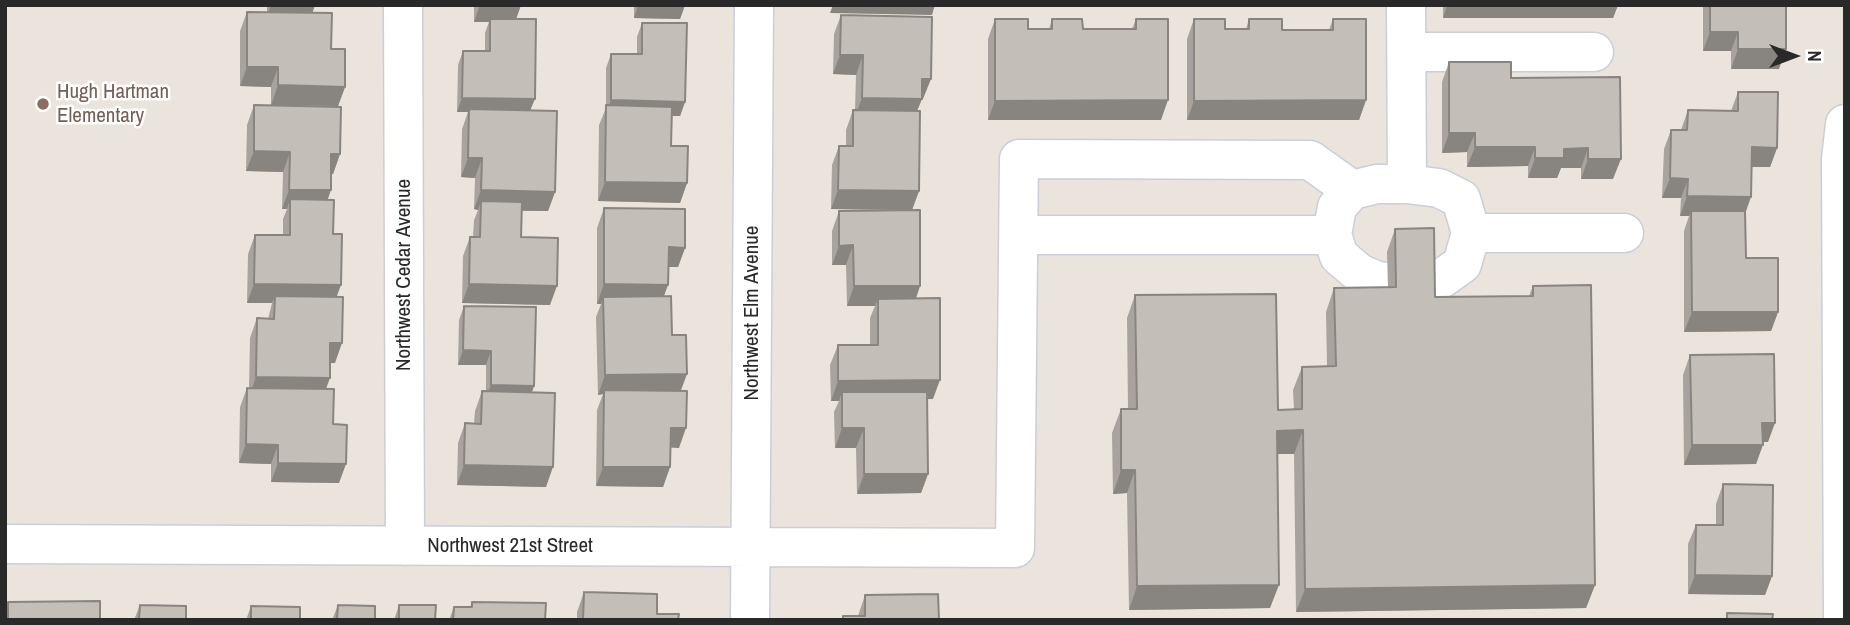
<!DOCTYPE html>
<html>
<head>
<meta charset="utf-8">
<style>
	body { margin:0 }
	#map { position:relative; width:1850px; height:625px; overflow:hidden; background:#eae4dd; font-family:"Archivo Narrow",sans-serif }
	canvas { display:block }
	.frame { position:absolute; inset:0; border:7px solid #292929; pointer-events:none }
	.north { position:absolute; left:1759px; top:21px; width:70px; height:70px; -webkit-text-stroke:5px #fff; paint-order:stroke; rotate:90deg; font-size:19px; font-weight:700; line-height:28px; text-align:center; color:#292929 }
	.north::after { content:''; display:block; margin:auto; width:24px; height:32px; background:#292929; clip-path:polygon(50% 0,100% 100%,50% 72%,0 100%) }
</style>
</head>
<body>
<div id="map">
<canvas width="1850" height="625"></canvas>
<div class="frame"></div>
<div class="north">N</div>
</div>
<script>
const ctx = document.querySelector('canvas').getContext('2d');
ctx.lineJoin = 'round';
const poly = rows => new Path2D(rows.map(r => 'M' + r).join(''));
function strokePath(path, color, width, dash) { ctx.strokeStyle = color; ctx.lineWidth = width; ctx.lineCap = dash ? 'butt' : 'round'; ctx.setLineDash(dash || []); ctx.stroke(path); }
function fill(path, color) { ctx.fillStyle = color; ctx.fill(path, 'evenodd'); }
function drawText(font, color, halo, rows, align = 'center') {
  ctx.font = font + ' "Archivo Narrow",sans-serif'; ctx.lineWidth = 5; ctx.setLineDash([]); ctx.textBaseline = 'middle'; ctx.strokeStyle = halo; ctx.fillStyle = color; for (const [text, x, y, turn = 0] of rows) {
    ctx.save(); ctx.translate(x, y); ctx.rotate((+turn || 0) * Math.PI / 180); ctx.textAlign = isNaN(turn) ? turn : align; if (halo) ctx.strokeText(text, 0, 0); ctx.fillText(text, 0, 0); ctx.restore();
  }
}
const minor = poly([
	[403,5,405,546],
	[1406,5,1407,184],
	[1407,52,1594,52],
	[1377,184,1407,184,1439,188,1461,199,1471,233,1462,264,1441,279,1380,282,1359,273,1339,256,1332,235,1337,207,1352,190,1377,184],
	[1471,233,1624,233],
	[1019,235,1332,235],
	[5,544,1015,548,1019,159,1310,160,1352,190],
	[750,620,754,5],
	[1843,620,1841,159,1845,124]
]);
strokePath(minor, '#cbced9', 41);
strokePath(minor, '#fff', 38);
fill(poly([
	[267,5,315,5,312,13,331,49,345,87,338,106,271,105,271,87,240,86,240,31,247,12,267,12],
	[474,5,521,5,516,19,531,110,555,192,548,211,522,211,521,237,550,305,462,303,463,256,470,237,473,237,474,220,478,210,474,209,475,178,461,177,462,129,468,112,457,112,458,65,463,51,485,51,485,33,489,22,474,22],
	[634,5,685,5,680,19,634,18],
	[1443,5,1618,5,1613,18,1443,18],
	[1703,5,1786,5,1779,69,1731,69,1731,51,1703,51],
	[841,15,923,99,922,99,917,111,919,191,912,210,920,286,916,299,933,399,927,399,928,474,921,493,857,494,856,448,835,448,834,412,839,401,831,401,830,365,838,345,870,345,870,318,875,306,847,306,846,265,832,265,832,231,839,211,911,210,831,209,832,165,839,146,846,146,846,130,853,110,855,110,856,75,833,74,834,34],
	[995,19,1028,29,1049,29,1052,19,1083,29,1132,29,1136,19,1161,120,988,120,988,39],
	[1194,19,1225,29,1246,29,1249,19,1282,30,1329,30,1333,19,1366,100,1359,120,1187,120,1187,39],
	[642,23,685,102,680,116,672,116,671,146,687,183,680,203,598,201,599,125,606,108,606,68,611,54,637,54,637,37],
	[1449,62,1511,78,1620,77,1613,179,1581,179,1581,168,1561,168,1557,178,1528,178,1528,166,1467,167,1467,152,1442,153,1442,82],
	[1738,92,1777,148,1770,167,1752,167,1745,214,1746,258,1778,312,1771,331,1684,332,1684,231,1689,216,1680,216,1681,198,1662,198,1664,149,1671,130,1681,130,1688,110,1731,111],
	[254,105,340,154,333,174,331,174,327,200,333,234,337,297,335,363,330,363,326,389,333,424,339,483,271,482,271,464,239,463,240,407,247,388,249,388,250,338,257,318,268,319,272,303,247,303,248,254,255,235,283,235,283,219,287,209,282,209,283,172,246,171,247,125],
	[604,208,685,248,678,267,669,267,664,296,681,391,679,448,670,447,670,467,663,487,596,486,597,410,603,394,598,395,596,317,601,304,597,304,597,228],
	[1395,229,1435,297,1529,296,1533,286,1595,585,1586,608,1296,612,1294,454,1277,454,1270,608,1129,610,1127,493,1113,494,1112,433,1121,409,1128,409,1127,318,1135,295,1278,410,1294,409,1293,390,1302,367,1327,367,1326,312,1334,288,1388,288,1387,252],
	[464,306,534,386,532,392,546,487,457,485,458,443,465,423,474,423,475,411,482,391,486,391,486,365,458,365,459,320],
	[1690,355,1768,442,1763,442,1756,464,1684,465,1683,375],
	[1723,484,1772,576,1765,595,1688,594,1688,544,1696,525,1716,525,1716,504],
	[584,592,657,614,678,620,577,620,577,612],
	[865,595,939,620,842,620,843,616,858,616],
	[8,602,100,620,5,620,5,609],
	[472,602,545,620,449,620,454,607,470,607],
	[140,605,186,620,134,620],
	[338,605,337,620,332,620],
	[399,605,435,620,394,620],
	[251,606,300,620,246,620]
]), '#a8a39e');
fill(poly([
	[271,5,315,5,311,17,267,16],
	[480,5,521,5,515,22,490,19,489,22,474,22],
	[638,5,685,5,680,19,634,18],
	[833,5,935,5,932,15,830,13],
	[1447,5,1618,5,1613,18,1443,18],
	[1710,32,1738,32,1731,51,1703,51],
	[1738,49,1786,49,1779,69,1731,69],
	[840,55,863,55,856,75,833,74],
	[247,67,278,67,271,87,240,86],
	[922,79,931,79,923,99,922,99,914,118,855,117,862,98],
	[278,85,345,87,338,106,271,105],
	[462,98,535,99,529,113,469,109,468,112,457,112],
	[611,100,685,102,680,116,606,115],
	[1168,100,1161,120,988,120,995,101],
	[1366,100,1359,120,1187,120,1194,101],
	[1449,133,1475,133,1467,152,1442,153],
	[1475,147,1535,147,1528,166,1467,167],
	[1752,147,1777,148,1770,167,1745,167],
	[1588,148,1581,168,1561,168,1557,178,1528,178,1535,158,1564,149],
	[254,151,290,152,283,172,246,171],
	[331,154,340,154,333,174,324,173],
	[468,158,482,158,475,178,461,177],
	[1588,159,1621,159,1613,179,1581,179],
	[1670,178,1688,179,1681,198,1662,198],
	[605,182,687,183,680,203,598,201],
	[289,190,331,190,324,210,290,199,287,209,282,209],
	[481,190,555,192,548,211,480,210,481,201,478,210,474,209],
	[838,190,919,191,912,210,831,209],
	[1687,196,1751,197,1744,217,1691,211,1689,216,1680,216],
	[853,245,846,265,832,265,839,246],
	[669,247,685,248,678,267,662,267],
	[254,284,341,285,334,304,275,296,272,303,247,303],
	[469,284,557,286,550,305,462,303],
	[604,284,668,285,661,304,603,297,601,304,597,304],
	[854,286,920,286,913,305,878,299,875,306,847,306],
	[1692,312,1778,312,1771,331,1684,332],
	[330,343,342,343,335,363,323,363],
	[463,350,491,351,486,365,458,365],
	[687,374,680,393,604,390,603,394,598,395,605,375],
	[256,377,330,378,323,397,249,397],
	[940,380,933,399,842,401,842,392,839,401,831,401,838,381],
	[491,385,534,386,529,400,485,399],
	[1762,423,1775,423,1768,442,1755,442],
	[671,428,686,428,679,448,664,447],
	[842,428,864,428,856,448,835,448],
	[1303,430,1294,454,1268,454,1277,431],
	[246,444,278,445,271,464,239,463],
	[1692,445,1763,445,1756,464,1684,465],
	[278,463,346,464,339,483,271,482],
	[464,465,553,467,546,487,457,485],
	[603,467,670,467,663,487,596,486],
	[1121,470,1135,470,1127,493,1113,494],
	[864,474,928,474,921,493,857,494],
	[1695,575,1772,576,1765,595,1688,594],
	[1279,585,1270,608,1129,610,1137,586],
	[1595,585,1586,608,1296,612,1305,589]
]), '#888581');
const building = poly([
	[1710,5,1786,5,1786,49,1738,49,1738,32,1710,32,1710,5],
	[247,12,332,13,331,49,345,49,345,87,278,85,278,67,247,67,247,12],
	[841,15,932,17,931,79,922,79,922,99,862,98,863,55,840,55,841,15],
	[490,19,536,19,535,99,462,98,463,51,490,51,490,19],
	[995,19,1028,19,1028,29,1052,29,1052,19,1082,19,1083,29,1136,29,1136,19,1168,19,1168,100,995,101,995,19],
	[1194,19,1225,19,1225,29,1249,29,1249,19,1282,19,1282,30,1333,30,1333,19,1366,19,1366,100,1194,101,1194,19],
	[642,23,687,23,685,102,611,100,611,54,642,54,642,23],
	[1449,62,1511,62,1511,78,1620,77,1621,159,1588,159,1588,148,1564,149,1564,158,1535,158,1535,147,1475,147,1475,133,1449,133,1449,62],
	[1738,92,1778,92,1777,148,1752,147,1751,197,1687,196,1688,179,1670,178,1671,130,1687,130,1688,110,1738,111,1738,92],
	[254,105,341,107,340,154,331,154,331,190,289,190,290,152,254,151,254,105],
	[606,105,672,107,671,146,688,146,687,183,605,182,606,105],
	[469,109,557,111,555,192,481,190,482,158,468,158,469,109],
	[853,110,920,111,919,191,838,190,839,146,853,146,853,110],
	[290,199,334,200,333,234,342,234,341,285,254,284,255,235,290,235,290,199],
	[481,201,522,202,521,237,558,238,557,286,469,284,470,237,480,237,481,201],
	[604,208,685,209,685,248,669,247,668,285,604,284,604,208],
	[920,210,920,286,854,286,853,245,839,246,839,211,920,210],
	[1691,211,1745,211,1746,258,1778,258,1778,312,1692,312,1691,211],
	[1434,228,1435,297,1533,296,1533,286,1591,285,1595,585,1305,589,1303,430,1277,431,1279,585,1137,586,1135,470,1121,470,1121,409,1137,409,1135,295,1276,294,1278,410,1302,409,1302,367,1336,366,1334,288,1396,287,1395,229,1434,228],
	[275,296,343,297,342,343,330,343,330,378,256,377,257,318,274,319,275,296],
	[671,296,672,335,686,335,687,374,605,375,603,297,671,296],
	[940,298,940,380,838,381,838,345,878,345,878,299,940,298],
	[464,306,536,307,534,386,491,385,491,351,463,350,464,306],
	[1774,354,1775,423,1762,423,1763,445,1692,445,1690,355,1774,354],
	[247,388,334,389,333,424,347,425,346,464,278,463,278,445,246,444,247,388],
	[604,390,687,391,686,428,671,428,670,467,603,467,604,390],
	[482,391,555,393,553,467,464,465,465,423,481,424,482,391],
	[842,392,927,392,928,474,864,474,864,428,842,428,842,392],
	[1723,484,1773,485,1772,576,1695,575,1696,525,1723,525,1723,484],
	[584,592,657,594,657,614,679,614,678,620,583,620,584,592],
	[938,594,939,620,843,620,843,616,865,616,865,595,938,594],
	[100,601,100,620,8,620,8,602,100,601],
	[472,602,546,603,545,620,453,620,454,607,472,607,472,602],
	[140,605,186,606,186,620,139,620,140,605],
	[338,605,375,606,375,620,337,620,338,605],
	[399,605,436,605,435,620,399,620,399,605],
	[251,606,300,607,300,620,251,620,251,606],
	[1727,613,1773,614,1772,620,1727,620,1727,613]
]);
fill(building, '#c3beb8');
strokePath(building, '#888581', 2);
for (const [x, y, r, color] of [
	[43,104,7,"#8d6e63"]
]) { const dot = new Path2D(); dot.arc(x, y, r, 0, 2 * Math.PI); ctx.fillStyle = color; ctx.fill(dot); strokePath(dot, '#fff', 2.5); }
drawText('21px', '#785e54', '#fff', [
	["Hugh Hartman",57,92],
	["Elementary",57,116]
], 'left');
drawText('21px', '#292929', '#fff', [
	["Northwest Cedar Avenue",404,275,-90],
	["Northwest Elm Avenue",752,313,-90],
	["Northwest 21st Street",510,546]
]);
</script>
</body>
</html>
